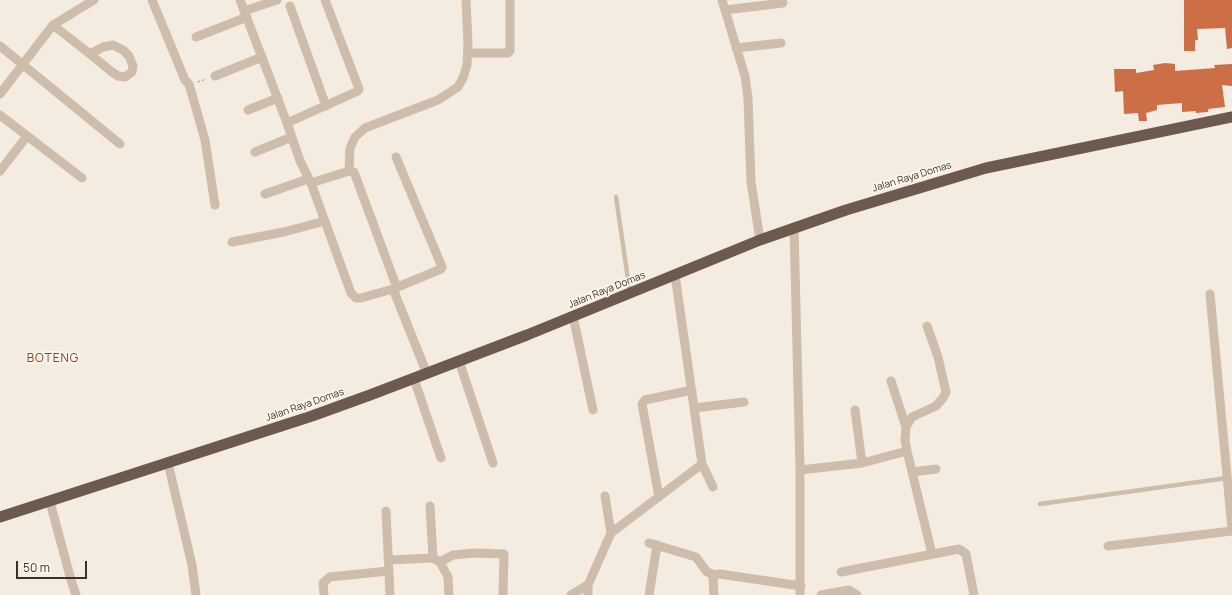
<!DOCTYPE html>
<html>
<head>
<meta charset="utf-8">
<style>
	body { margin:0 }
	#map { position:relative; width:1232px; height:595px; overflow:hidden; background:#f4ece0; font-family:Manrope,sans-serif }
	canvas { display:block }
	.scale { position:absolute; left:16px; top:561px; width:71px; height:18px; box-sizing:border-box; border:2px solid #3b312a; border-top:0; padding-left:5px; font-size:12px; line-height:14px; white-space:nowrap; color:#3b312a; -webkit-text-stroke:3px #fbf6ed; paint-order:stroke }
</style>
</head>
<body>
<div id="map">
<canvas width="1232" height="595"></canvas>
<div class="scale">50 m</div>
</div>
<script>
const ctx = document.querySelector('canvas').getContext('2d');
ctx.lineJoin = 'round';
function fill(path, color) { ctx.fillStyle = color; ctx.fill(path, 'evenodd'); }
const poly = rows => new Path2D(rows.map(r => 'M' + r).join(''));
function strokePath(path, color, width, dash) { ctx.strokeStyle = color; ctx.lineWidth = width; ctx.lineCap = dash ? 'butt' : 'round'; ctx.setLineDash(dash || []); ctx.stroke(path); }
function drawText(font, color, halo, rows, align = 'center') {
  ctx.font = font + ' Manrope,sans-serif'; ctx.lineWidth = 3.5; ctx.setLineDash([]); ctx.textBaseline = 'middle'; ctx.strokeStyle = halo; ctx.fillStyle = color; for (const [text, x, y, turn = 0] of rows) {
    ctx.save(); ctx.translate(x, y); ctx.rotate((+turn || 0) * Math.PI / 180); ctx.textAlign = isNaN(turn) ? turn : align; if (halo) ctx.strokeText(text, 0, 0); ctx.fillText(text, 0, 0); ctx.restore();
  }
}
fill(poly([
	[1184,0,1232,0,1232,48,1227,49,1225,28,1197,29,1198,40,1195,40,1195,51,1184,51],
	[1165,63,1175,64,1175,71,1215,68,1214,65,1232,64,1232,86,1222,85,1225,107,1208,109,1208,112,1196,113,1196,111,1182,112,1182,103,1157,105,1157,110,1146,113,1147,121,1139,121,1138,113,1124,114,1123,91,1115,92,1114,69,1136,69,1136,73,1154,70,1153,65]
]), '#cc6f47');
strokePath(poly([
	[198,82,206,79]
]), '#baa795', 1.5, [2, 2]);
strokePath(poly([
	[616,197,630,293],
	[1040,504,1227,478]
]), '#cebdab', 4.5);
strokePath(poly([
	[152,0,185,80,189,84,205,140,215,205],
	[240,0,287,123,300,161,311,183,351,293,356,298,361,298,393,289,441,269,442,267,396,157],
	[722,0,745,76,748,98,751,182,760,240],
	[290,6,326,106],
	[725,10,783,3],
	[244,11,277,0],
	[53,25,90,54,112,72,118,76,125,77,132,72,133,66,129,56,123,50,113,45,103,47,90,54],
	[196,37,247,17],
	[0,46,120,144],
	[736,48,781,43],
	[468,53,508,53,510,51,510,0],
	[215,76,262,57],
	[0,94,53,25,94,0],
	[248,110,278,98],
	[0,115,82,178],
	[287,123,358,91,359,89,325,0],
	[255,152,292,137],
	[0,171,27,136],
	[349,171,350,148,355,137,365,128,438,100,458,87,463,78,467,65,468,43,466,0],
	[311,183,349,171,354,172,397,288],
	[265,194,308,179],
	[794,227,800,470,800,595],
	[232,242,284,232,325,221],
	[393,289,427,374],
	[1210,294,1232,529],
	[573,316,593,410],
	[459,361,493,463],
	[414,379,441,458],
	[694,408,744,402],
	[855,410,862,463],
	[906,427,912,417,936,406,943,398,946,392,938,357,927,326],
	[907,451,932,554],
	[168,463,192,565,196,595],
	[702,464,713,487],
	[800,470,862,463,907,451,905,440,906,427,891,381],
	[912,472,936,469],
	[605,496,611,533],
	[659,497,642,404,645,400,692,390],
	[50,502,71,580,76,595],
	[430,506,433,558],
	[386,511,390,595],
	[649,543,696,557,707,572,715,575],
	[1108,546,1232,531],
	[389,560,433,558,440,562,448,577,449,595],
	[440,562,453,555,474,553,504,554,503,595],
	[841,572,959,549,966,554,974,595],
	[324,595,323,583,330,577,388,571],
	[571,595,588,585],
	[588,595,588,585,611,533,702,464,675,275],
	[649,595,657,545],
	[714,595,713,579,715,575,720,574,801,586],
	[821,595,849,590,857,595]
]), '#cebdab', 9);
strokePath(poly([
	[0,517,312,416,370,395,527,335,760,240,846,210,986,168,1232,117]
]), '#6d5a4e', 11);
drawText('10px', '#3b312a', '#fbf6ed', [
	["Jalan Raya Domas",912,177,-17],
	["Jalan Raya Domas",607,290,-22],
	["Jalan Raya Domas",305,405,-19]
]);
ctx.letterSpacing = '1px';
drawText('12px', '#8f401f', '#fbf6ed', [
	["BOTENG",53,359]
]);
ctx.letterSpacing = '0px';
</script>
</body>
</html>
